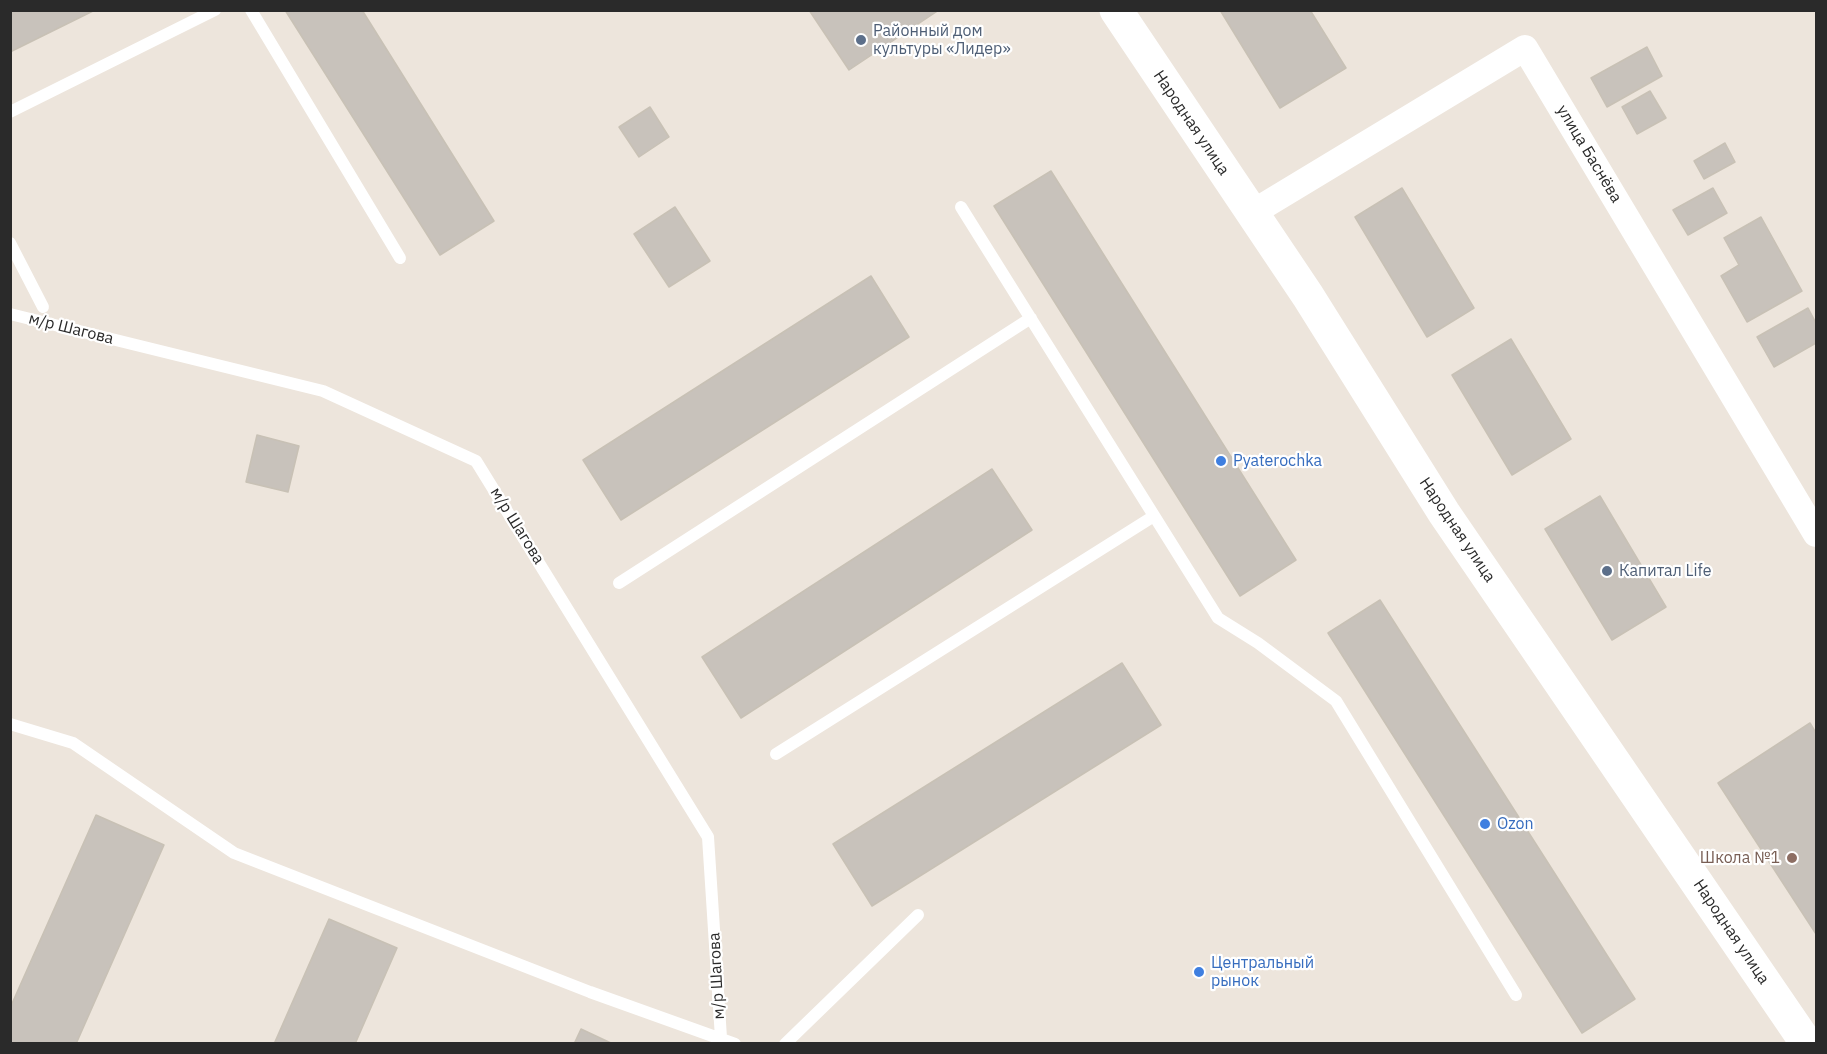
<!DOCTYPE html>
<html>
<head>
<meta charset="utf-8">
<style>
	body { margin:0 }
	#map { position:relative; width:1827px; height:1054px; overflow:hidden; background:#ede5dc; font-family:"IBM Plex Sans",sans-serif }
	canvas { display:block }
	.frame { position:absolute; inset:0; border:12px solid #2a2a2a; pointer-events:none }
</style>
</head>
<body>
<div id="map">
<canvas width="1827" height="1054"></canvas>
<div class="frame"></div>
</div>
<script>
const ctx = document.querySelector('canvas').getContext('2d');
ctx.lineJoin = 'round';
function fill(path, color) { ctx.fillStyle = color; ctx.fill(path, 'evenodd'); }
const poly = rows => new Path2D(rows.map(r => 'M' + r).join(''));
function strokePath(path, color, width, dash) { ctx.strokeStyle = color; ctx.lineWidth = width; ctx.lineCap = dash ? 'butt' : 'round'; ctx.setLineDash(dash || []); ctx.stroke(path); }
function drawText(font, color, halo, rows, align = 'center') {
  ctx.font = font + ' "IBM Plex Sans",sans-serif'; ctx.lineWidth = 4.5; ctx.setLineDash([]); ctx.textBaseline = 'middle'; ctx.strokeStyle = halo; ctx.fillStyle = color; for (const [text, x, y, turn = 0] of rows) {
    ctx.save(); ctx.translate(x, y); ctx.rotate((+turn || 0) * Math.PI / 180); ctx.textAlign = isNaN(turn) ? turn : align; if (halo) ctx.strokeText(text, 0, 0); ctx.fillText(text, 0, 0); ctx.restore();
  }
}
const building = poly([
	[10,10,95,10,10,52,10,10],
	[285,10,362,10,494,221,440,255,285,10],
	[809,10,939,10,849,70,809,10],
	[1220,10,1310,10,1346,68,1280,108,1220,10],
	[1647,47,1662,76,1607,107,1591,78,1647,47],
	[1650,91,1666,118,1637,134,1622,107,1650,91],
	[650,107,669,137,639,157,619,127,650,107],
	[1725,143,1735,162,1704,179,1694,161,1725,143],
	[1051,171,1296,560,1240,596,994,206,1051,171],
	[1402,188,1474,308,1427,337,1355,217,1402,188],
	[1713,188,1727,213,1688,235,1673,210,1713,188],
	[675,207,710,261,669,287,634,234,675,207],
	[1761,217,1802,291,1747,322,1721,276,1739,265,1724,238,1761,217],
	[871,276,909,337,621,520,583,460,871,276],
	[1808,308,1816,323,1816,343,1774,367,1757,337,1808,308],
	[1511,339,1571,439,1512,475,1452,375,1511,339],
	[257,435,299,446,288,492,246,482,257,435],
	[992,469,1032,530,741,718,702,657,992,469],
	[1600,496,1666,607,1612,640,1545,529,1600,496],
	[1380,600,1635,999,1582,1033,1328,633,1380,600],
	[1122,663,1161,725,872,906,833,844,1122,663],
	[1810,723,1816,733,1816,934,1718,783,1810,723],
	[96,815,164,845,76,1044,10,1044,10,1008,96,815],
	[329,919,397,948,355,1044,274,1044,329,919],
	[581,1029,613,1044,574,1044,581,1029]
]);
fill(building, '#c8c2bb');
strokePath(building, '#c8c1b5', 1.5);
strokePath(poly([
	[251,10,400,258],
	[10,112,215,10],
	[961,207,1218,618,1258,643,1336,701,1516,995],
	[10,243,43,307],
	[10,314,323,391,476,461,708,837,721,1038],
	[619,583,1031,318],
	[10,724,73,743,234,853,590,992,735,1044],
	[776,754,1154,516],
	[785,1044,918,915]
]), '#fff', 12);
strokePath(poly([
	[1252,213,1525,48,1816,534]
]), '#fff', 26);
strokePath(poly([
	[1116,10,1308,296,1444,513,1807,1044]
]), '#fff', 33);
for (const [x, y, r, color] of [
	[861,40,6,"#5c6f8a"],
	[1221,461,6,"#3f7fe0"],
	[1607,571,6,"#5c6f8a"],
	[1485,824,6,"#3f7fe0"],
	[1792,858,6,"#8d6e63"],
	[1199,972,6,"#3f7fe0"]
]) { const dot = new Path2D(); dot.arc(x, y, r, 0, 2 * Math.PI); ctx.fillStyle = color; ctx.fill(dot); strokePath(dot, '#fff', 2); }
drawText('16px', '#4e5e75', '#fff', [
	["Районный дом",873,31],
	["культуры «Лидер»",873,49],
	["Капитал Life",1619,571]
], 'left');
drawText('16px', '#2a2a2a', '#fff', [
	["Народная улица",1191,123,56],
	["улица Баснёва",1589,154,59],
	["м/р Шагова",71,329,14],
	["м/р Шагова",517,526,58],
	["Народная улица",1457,530,56],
	["Народная улица",1731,932,56],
	["м/р Шагова",717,976,-93]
]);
drawText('16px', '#366cbe', '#fff', [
	["Pyaterochka",1233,461],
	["Ozon",1497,824],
	["Центральный",1211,963],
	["рынок",1211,981]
], 'left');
drawText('16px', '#785e54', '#fff', [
	["Школа №1",1780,858]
], 'right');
</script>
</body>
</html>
